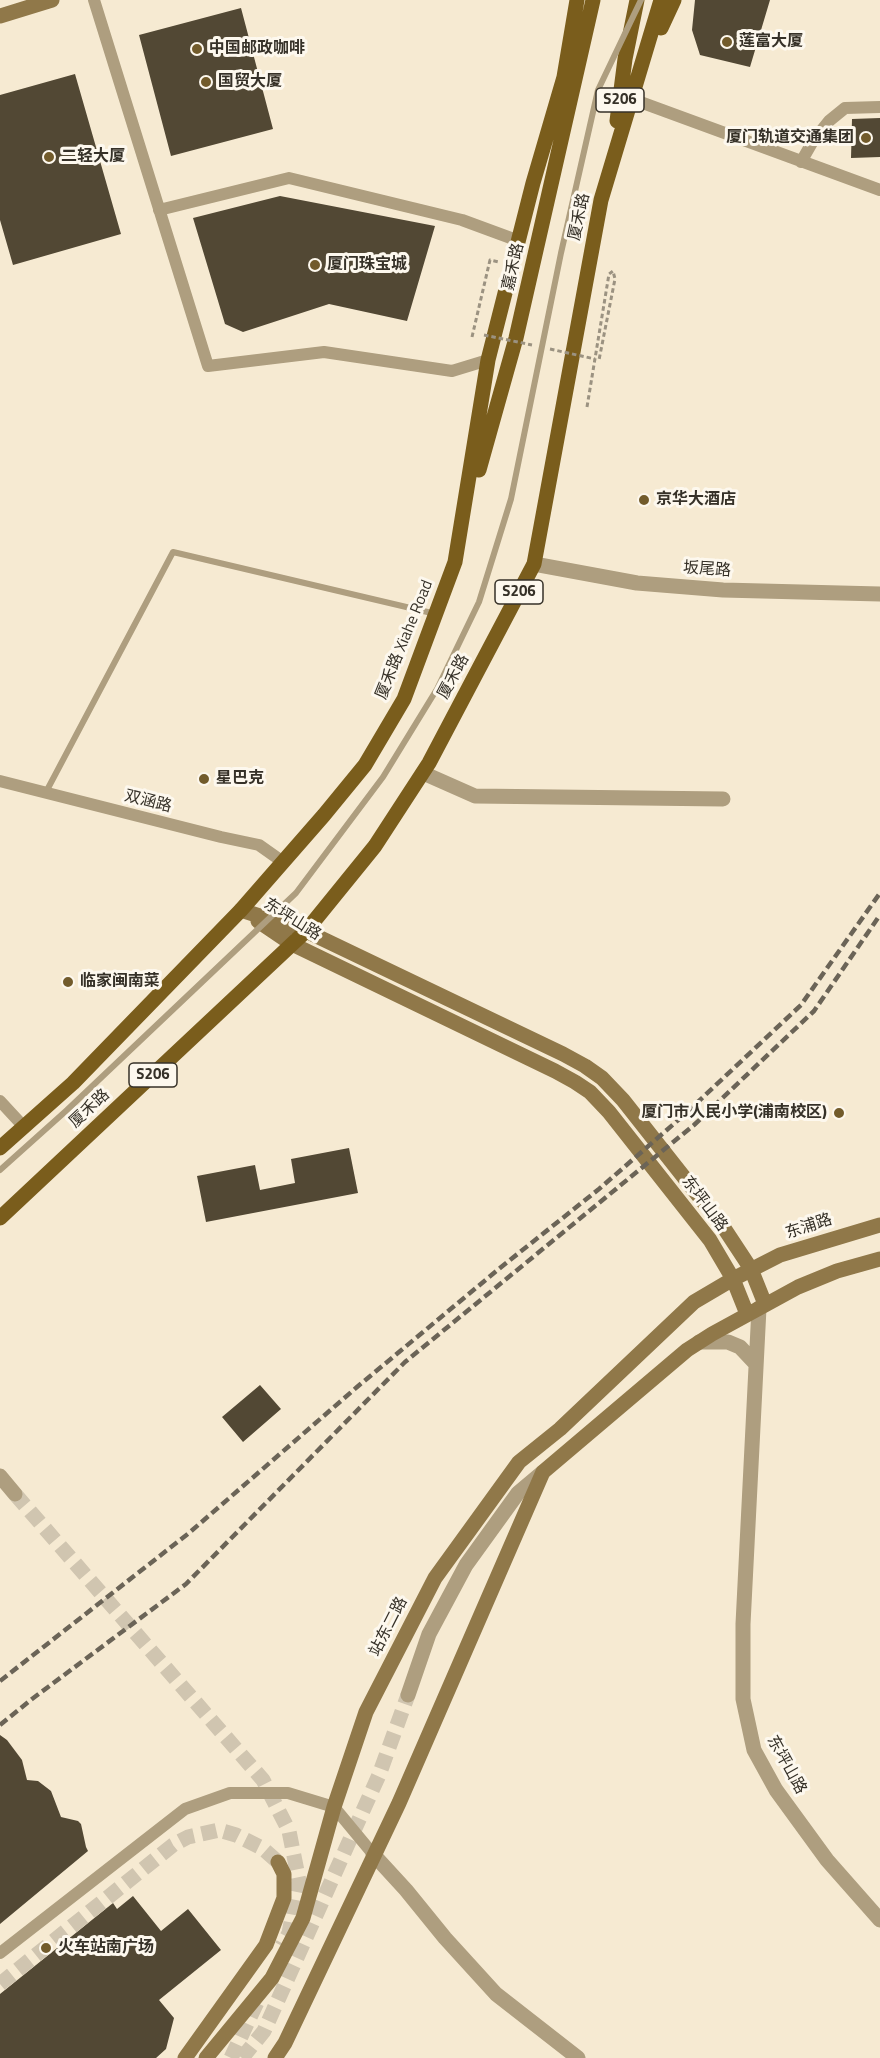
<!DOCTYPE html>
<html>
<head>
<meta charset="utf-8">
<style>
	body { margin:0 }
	canvas { display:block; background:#f6ead2 }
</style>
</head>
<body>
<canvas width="880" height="2058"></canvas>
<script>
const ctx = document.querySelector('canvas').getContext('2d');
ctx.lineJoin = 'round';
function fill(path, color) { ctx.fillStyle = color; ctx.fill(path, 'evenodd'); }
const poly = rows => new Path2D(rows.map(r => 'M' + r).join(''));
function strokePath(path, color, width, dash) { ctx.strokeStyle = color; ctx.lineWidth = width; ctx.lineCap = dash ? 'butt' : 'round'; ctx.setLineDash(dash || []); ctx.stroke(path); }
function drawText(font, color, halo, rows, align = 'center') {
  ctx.font = font + ' "Titillium Web","Noto Sans SC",sans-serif'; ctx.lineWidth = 6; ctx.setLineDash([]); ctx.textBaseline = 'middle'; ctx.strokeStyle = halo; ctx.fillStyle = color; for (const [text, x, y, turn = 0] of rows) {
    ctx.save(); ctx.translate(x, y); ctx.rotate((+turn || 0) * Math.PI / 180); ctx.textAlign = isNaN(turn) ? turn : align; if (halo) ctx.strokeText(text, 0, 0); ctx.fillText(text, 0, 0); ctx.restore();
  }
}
fill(poly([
	[695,0,770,0,750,67,700,55,692,30],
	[241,8,273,129,171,156,139,35],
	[75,74,121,234,13,265,0,220,0,95],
	[880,118,880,157,851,158,852,119],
	[280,196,435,226,407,321,329,304,243,332,225,324,193,218],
	[349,1148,358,1193,206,1222,197,1176,255,1165,260,1190,295,1183,291,1159],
	[260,1385,281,1409,243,1442,222,1417],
	[0,1735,7,1740,22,1760,27,1780,38,1781,51,1791,61,1817,78,1821,81,1824,86,1847,88,1851,0,1924],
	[133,1896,161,1931,188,1909,221,1950,159,2000,174,2018,166,2049,156,2058,0,2058,0,1994,113,1903,117,1909]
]), '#524834');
strokePath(poly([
	[15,1494,263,1780,289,1831,299,1881,289,1933,282,1946],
	[231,2058,259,1998],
	[242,2058,264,2031,379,1775,408,1695]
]), '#d0c5b0', 15, [15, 8]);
strokePath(poly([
	[0,1984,173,1845,188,1837,219,1830,236,1835,262,1848,278,1862]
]), '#d0c5b0', 15, [15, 8]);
strokePath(poly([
	[472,337,490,260,499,262],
	[587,407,609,274,613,271,615,279,599,360]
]), '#9b9281', 3, [4.5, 3]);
strokePath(poly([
	[46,792,173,552,436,614]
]), '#ae9e7f', 6);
strokePath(poly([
	[94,0,208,366,324,352,452,371,488,360],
	[632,99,880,190],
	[801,162,813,141,829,121,845,108,880,107],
	[159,210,289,178,462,220,519,241],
	[0,781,221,837,259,845,283,862],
	[0,1101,24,1127],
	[0,1953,185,1809,230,1793,288,1793,334,1807,373,1854]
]), '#ae9e7f', 12);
strokePath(poly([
	[534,564,637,583,723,590,880,594],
	[423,773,475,796,723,799],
	[759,1308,743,1624,743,1699,754,1750,776,1790,827,1860,880,1920],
	[699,1342,728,1342,740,1347,756,1364],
	[0,1476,15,1494],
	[408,1695,429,1634,466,1565,518,1493,543,1472],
	[373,1854,406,1890,445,1938,496,1994,578,2058]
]), '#ae9e7f', 15);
strokePath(poly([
	[0,16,52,0],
	[241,910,306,931,563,1054,585,1066,602,1078,623,1100,724,1228,751,1269,765,1304],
	[258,921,292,944,555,1071,575,1082,590,1092,609,1112,710,1240,733,1279,747,1314],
	[185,2058,266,1945,284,1898,284,1874,278,1862],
	[206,2058,272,1978,303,1918,334,1807,366,1712,435,1578,519,1462,560,1429,694,1302,733,1279,780,1255,880,1225],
	[275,2058,285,2043,399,1803,543,1472,687,1350,712,1334,798,1287,837,1271,880,1259]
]), '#907849', 15);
strokePath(poly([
	[661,28,674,0],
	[617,121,625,59,637,0],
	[479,470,516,338,593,0],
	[0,1148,73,1083,241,910,324,815,365,765,404,699,455,562,488,360,533,183,564,77,577,0],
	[0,1218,306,931,375,846,429,763,534,564,601,200,661,0]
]), '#7a5d1c', 15);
strokePath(poly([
	[0,1681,189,1533,357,1387,500,1268,599,1189,684,1115,801,1005,880,893],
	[0,1725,32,1699,186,1584,405,1362,694,1125,814,1011,880,915]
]), '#6b6457', 4.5, [9, 4.5]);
strokePath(poly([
	[484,335,532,345],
	[550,349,595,359]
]), '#9b9281', 3, [4.5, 3]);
strokePath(poly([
	[0,1170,67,1110,296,893,383,777,437,689,479,602,511,499,561,253,598,90,641,0]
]), '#ae9e7f', 6);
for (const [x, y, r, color] of [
	[727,42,6,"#725b2b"],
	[197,49,6,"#725b2b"],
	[206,82,6,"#725b2b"],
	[866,138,6,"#725b2b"],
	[49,157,6,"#725b2b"],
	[315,265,6,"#725b2b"],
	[644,500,6,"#725b2b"],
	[204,779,6,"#725b2b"],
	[68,982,6,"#725b2b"],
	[839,1113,6,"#725b2b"],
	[46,1948,6,"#725b2b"]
]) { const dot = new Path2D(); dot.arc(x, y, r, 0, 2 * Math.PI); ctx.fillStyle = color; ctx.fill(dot); strokePath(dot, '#fdf8ee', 2); }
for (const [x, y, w] of [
	[620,100,48],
	[519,592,48],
	[153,1075,48]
]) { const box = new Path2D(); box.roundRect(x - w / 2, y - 12, w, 24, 4.5); ctx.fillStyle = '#fdf8ee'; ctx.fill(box); strokePath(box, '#363128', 1.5); }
drawText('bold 15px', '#363128', null, [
	["S206",620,100],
	["S206",519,592],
	["S206",153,1075]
]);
drawText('bold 16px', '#363128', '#fdf8ee', [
	["莲富大厦",739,42],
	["中国邮政咖啡",209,49],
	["国贸大厦",218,82],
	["厦门轨道交通集团",854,138,"right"],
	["二轻大厦",61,157],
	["厦门珠宝城",327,265],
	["京华大酒店",656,500],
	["星巴克",216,779],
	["临家闽南菜",80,982],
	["厦门市人民小学(浦南校区)",827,1113,"right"],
	["火车站南广场",58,1948]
], 'left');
drawText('16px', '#363128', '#fdf8ee', [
	["厦禾路",580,217,-78],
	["嘉禾路",514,267,-77],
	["坂尾路",707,570,4],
	["厦禾路 Xiahe Road",405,640,-68],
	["厦禾路",454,677,-62],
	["双涵路",148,802,14],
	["东坪山路",292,920,32],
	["厦禾路",90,1109,-43],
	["东坪山路",704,1204,53],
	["东浦路",809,1227,-18],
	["站东二路",389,1627,-63],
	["东坪山路",786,1765,61]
]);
</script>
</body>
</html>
